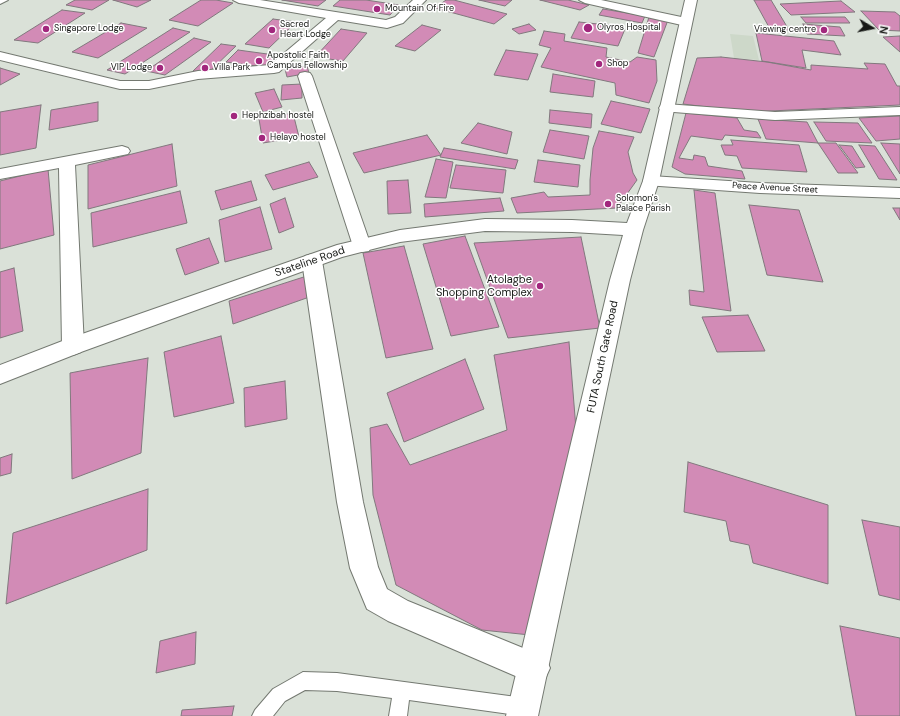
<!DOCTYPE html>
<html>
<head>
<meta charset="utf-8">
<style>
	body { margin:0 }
	#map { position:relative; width:900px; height:716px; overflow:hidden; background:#dae1d8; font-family:"DM Sans",sans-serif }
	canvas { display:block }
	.north { position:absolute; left:852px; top:8px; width:40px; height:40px; -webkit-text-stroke:3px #fff; paint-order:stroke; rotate:100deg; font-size:11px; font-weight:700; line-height:16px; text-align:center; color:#171916 }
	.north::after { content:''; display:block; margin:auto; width:14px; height:18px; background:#171916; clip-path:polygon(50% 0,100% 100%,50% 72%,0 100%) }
</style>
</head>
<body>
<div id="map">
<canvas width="900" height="716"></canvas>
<div class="north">N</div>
</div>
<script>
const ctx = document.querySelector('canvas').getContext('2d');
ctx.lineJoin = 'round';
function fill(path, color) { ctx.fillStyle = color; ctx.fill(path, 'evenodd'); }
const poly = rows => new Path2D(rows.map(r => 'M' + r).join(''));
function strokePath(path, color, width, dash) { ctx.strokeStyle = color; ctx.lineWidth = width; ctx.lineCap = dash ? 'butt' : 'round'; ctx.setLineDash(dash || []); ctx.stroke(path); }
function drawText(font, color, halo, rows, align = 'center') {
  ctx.font = font + ' "DM Sans",sans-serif'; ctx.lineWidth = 3; ctx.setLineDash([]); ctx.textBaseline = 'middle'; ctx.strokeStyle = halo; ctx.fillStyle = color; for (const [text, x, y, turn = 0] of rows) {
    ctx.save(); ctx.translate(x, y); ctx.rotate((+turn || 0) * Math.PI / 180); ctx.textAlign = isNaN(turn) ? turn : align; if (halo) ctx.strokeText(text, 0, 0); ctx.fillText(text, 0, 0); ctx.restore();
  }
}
fill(poly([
	[730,34,753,36,759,60,734,58]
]), '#cdd8c9');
const building = poly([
	[75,0,109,0,92,10,66,5,75,0],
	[113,0,151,0,137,7,113,0],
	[201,0,216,0,233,3,198,26,169,20,201,0],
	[282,0,326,0,318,6,282,0],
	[340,0,366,0,399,5,390,15,333,6,340,0],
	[446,0,454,0,507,14,494,24,435,8,446,0],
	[479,0,512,0,505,6,479,0],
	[540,0,568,0,589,5,580,10,540,0],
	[754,0,771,0,789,30,770,29,754,0],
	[841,1,855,12,791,15,780,4,841,1],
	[603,9,645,16,642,23,599,15,603,9],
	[62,10,85,13,38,43,14,40,62,10],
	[861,11,895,12,900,16,900,31,879,30,861,11],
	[649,17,668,20,654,57,638,53,649,17],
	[801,17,845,17,850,23,806,23,801,17],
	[273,19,296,22,269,48,245,44,273,19],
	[579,22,598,24,599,22,625,29,618,46,571,38,579,22],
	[121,23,147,28,98,58,72,52,121,23],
	[529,24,536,30,519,34,512,29,529,24],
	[803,24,840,27,845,36,807,34,803,24],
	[422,25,441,30,415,51,395,46,422,25],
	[173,28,190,32,125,74,107,70,173,28],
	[341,29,367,33,343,61,315,57,341,29],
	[544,31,565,34,564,41,607,48,606,57,630,62,637,57,656,60,657,81,649,103,616,95,615,83,541,67,551,48,539,45,544,31],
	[756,33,834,41,841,55,802,50,806,68,762,61,756,33],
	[900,36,900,52,883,37,900,36],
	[194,38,211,42,165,75,146,71,194,38],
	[221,44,236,46,208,73,193,71,221,44],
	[238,50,282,56,271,68,226,62,238,50],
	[506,50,538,54,528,80,494,75,506,50],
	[721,57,767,62,811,70,811,65,868,69,864,63,885,64,897,86,900,86,900,105,748,112,683,104,697,58,721,57],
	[307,66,309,73,287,77,285,69,307,66],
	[0,68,20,74,0,85,0,68],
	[553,74,595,81,593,97,550,92,553,74],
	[302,84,302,98,281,100,282,85,302,84],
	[274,89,282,107,263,112,255,93,274,89],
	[611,101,650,109,641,133,601,124,611,101],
	[98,102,98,121,49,130,51,110,98,102],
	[41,105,36,148,0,155,0,112,41,105],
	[550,110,592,114,591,128,549,123,550,110],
	[293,113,299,137,263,143,259,119,293,113],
	[686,113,737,118,744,130,757,132,761,138,725,135,722,140,691,136,679,158,693,160,694,155,705,157,708,166,742,171,745,179,685,174,672,167,686,113],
	[900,116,900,139,876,141,859,118,900,116],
	[758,119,807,122,818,143,766,139,758,119],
	[814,122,858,123,872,143,826,141,814,122],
	[478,123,512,132,507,154,461,143,478,123],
	[550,130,589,136,584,159,543,152,550,130],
	[599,131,634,137,628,152,633,173,637,180,617,208,517,213,511,198,544,192,548,197,590,195,590,180,593,148,599,131],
	[427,135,441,155,364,173,353,153,427,135],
	[731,140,799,145,807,172,742,168,737,156,725,155,721,145,733,145,731,140],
	[818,143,836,143,858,173,838,173,818,143],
	[881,143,900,144,900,174,881,143],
	[172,144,177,186,88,209,88,165,172,144],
	[839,145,852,146,865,167,856,168,839,145],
	[859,145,875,146,897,180,879,179,859,145],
	[444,148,518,160,515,169,440,157,444,148],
	[436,159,453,162,446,198,425,197,436,159],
	[538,160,580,165,578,187,534,182,538,160],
	[309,162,318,177,273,190,265,175,309,162],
	[456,165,506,170,503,193,450,188,456,165],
	[48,169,54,235,0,249,0,181,48,169],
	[408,180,411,213,388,214,387,181,408,180],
	[251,181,257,200,221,210,215,191,251,181],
	[694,190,715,193,731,311,690,305,689,290,704,292,694,190],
	[180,191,187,223,93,247,91,213,180,191],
	[285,198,294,227,279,233,270,204,285,198],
	[500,198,504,211,425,217,424,204,500,198],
	[749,205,799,210,823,282,767,275,749,205],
	[260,207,272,249,225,262,219,220,260,207],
	[893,208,900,208,900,220,893,208],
	[465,236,499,327,451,336,423,244,465,236],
	[581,237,600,328,508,338,474,243,581,237],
	[209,238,219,263,185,275,176,249,209,238],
	[404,246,433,349,386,358,363,253,404,246],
	[14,268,23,331,0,338,0,272,14,268],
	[313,274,315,295,233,324,229,301,313,274],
	[748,315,765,351,717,352,702,317,748,315],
	[221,336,234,403,174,417,164,352,221,336],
	[569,342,576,429,530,635,482,630,396,585,373,495,370,428,387,424,410,465,507,430,494,355,569,342],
	[148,358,141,453,72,479,70,373,148,358],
	[465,359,484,409,404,442,387,393,465,359],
	[285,381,287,419,245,427,244,388,285,381],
	[12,454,11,473,0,476,0,458,12,454],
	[688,462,828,505,828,584,753,563,749,545,730,541,726,521,684,512,688,462],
	[148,489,147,550,6,604,13,533,148,489],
	[862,520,900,527,900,600,879,595,862,520],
	[840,626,900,638,900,716,856,716,840,626],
	[196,632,195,664,156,673,160,641,196,632],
	[234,706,232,716,181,716,182,710,234,706]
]);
fill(building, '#d28bb6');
strokePath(building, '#81787d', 1);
const lane = poly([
	[303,672,337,673,524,698,530,701,533,707,530,713,524,716,409,700,407,716,389,716,392,698,337,691,305,690,285,701,273,716,252,716,255,710,273,689,303,672]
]);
const street = poly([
	[0,0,8,0,0,4,0,0],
	[233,0,260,0,386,20,395,17,413,0,426,0,403,23,387,28,338,20,279,72,274,73,198,79,149,89,120,89,0,60,0,52,120,81,149,81,198,71,270,65,326,18,239,3,233,0],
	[579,0,601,0,686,18,692,22,686,26,585,3,579,0],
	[305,72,310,73,312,76,371,246,369,251,362,252,355,251,353,246,298,76,300,73,305,72],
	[666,104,775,112,900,107,900,115,775,120,661,111,659,108,661,105,666,104],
	[122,146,128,148,130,151,128,154,75,165,84,346,81,352,73,355,65,352,62,346,59,168,0,179,0,169,122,146],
	[651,176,760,183,900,188,900,198,760,193,645,185,643,181,645,177,651,176],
	[312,254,319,256,322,261,363,502,378,567,387,589,408,601,545,657,550,668,545,679,534,684,388,621,367,609,350,568,337,502,302,261,305,256,312,254]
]);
const secondary = poly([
	[685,0,697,0,659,181,643,230,630,280,538,716,506,716,610,280,623,235,572,232,485,231,400,242,342,257,81,352,0,384,0,365,65,340,337,245,400,230,485,219,572,220,627,223,643,181,685,0]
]);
strokePath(lane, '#747971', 2);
strokePath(street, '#747971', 2);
strokePath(secondary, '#747971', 2);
fill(lane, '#fff');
fill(street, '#fff');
fill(secondary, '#fff');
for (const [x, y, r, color] of [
	[377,9,4,"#a2277d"],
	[588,28,5,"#a2277d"],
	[46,29,4,"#a2277d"],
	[272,30,4,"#a2277d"],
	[824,30,4,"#a2277d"],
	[259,61,4,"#a2277d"],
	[599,64,4,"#a2277d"],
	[160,68,4,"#a2277d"],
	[205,68,4,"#a2277d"],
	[234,116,4,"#a2277d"],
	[262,138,4,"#a2277d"],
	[608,204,4,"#a2277d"],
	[540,286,4,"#a2277d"]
]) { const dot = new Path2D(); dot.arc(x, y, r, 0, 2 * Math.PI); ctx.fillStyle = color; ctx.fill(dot); strokePath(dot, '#fff', 1.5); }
drawText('9px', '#171916', '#fff', [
	["Mountain Of Fire",385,9],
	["Sacred",280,25],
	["Heart Lodge",280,35],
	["Olyros Hospital",597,28],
	["Singapore Lodge",54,29],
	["Viewing centre",816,30,"right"],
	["Apostolic Faith",267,56],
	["Campus Fellowship",267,66],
	["Shop",607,64],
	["VIP Lodge",152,68,"right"],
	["Villa Park",213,68],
	["Hephzibah hostel",242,116],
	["Helayo hostel",270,138],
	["Solomon's",616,199],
	["Palace Parish",616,209]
], 'left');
drawText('9px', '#171916', '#fff', [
	["Peace Avenue Street",775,188,3]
]);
drawText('11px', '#171916', '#fff', [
	["Stateline Road",310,262,-19],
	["FUTA South Gate Road",603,357,-78]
]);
drawText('11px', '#171916', '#fff', [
	["Atolagbe",532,280],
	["Shopping Complex",532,293]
], 'right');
</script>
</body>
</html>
